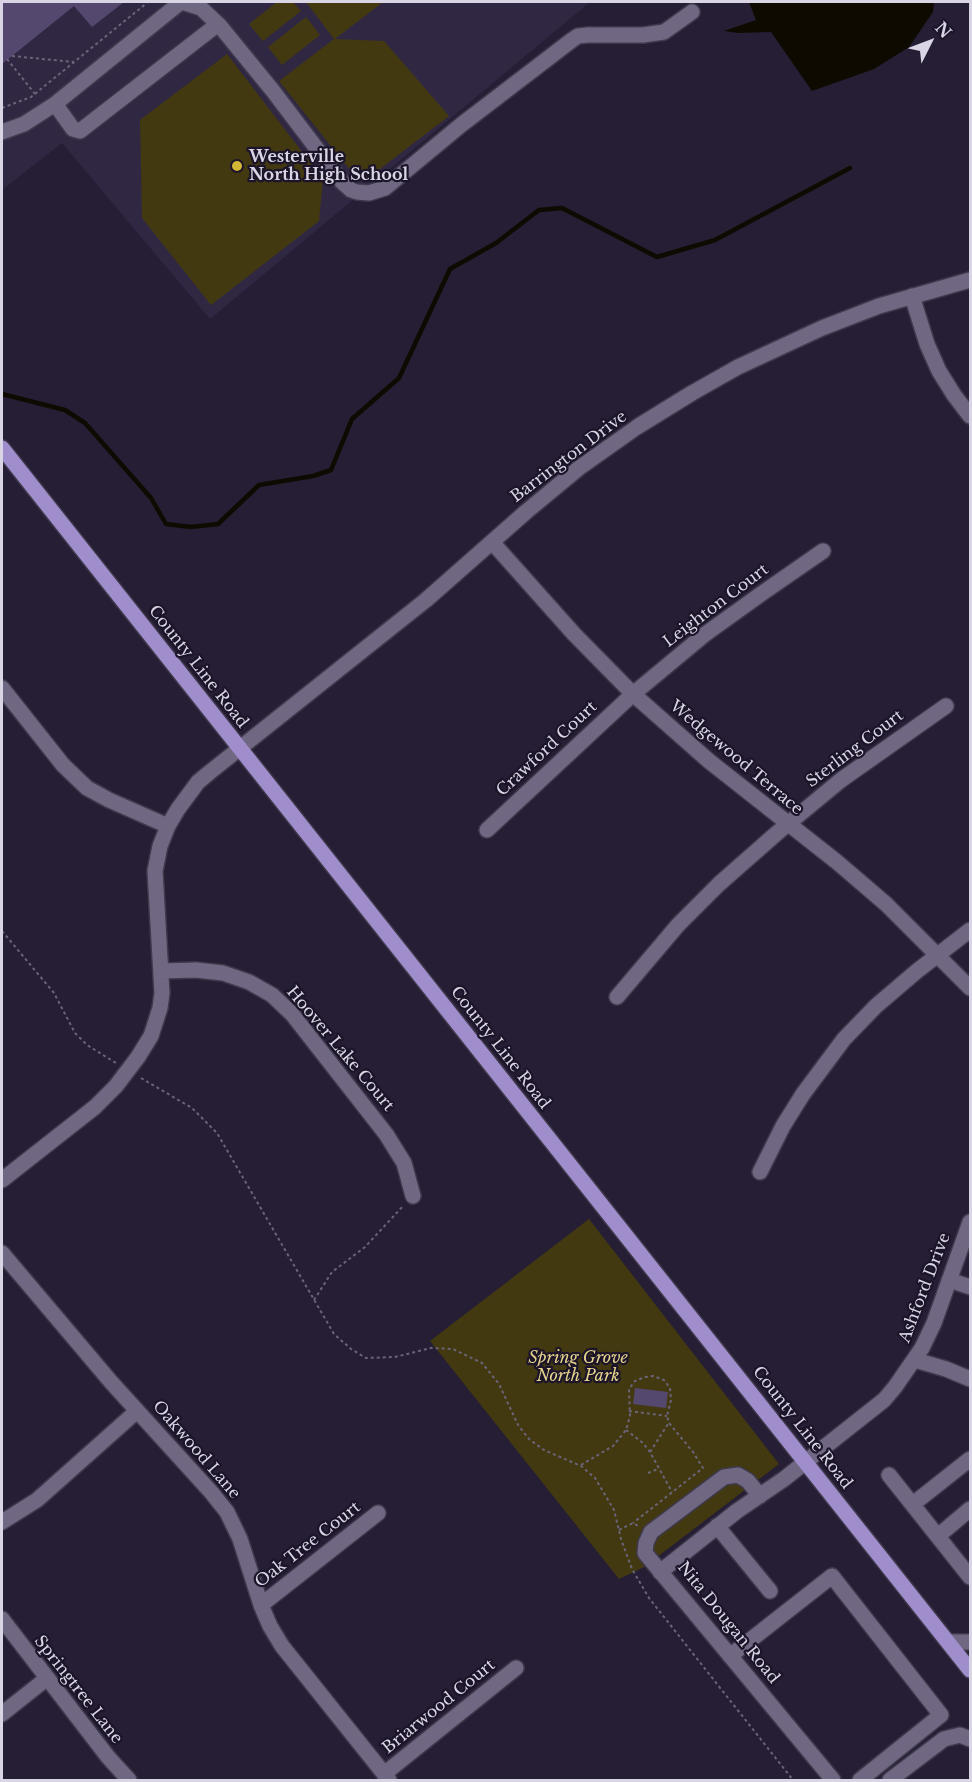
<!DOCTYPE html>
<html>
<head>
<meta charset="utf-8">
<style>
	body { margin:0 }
	#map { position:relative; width:972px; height:1782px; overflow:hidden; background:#251e35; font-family:"Libre Baskerville",serif }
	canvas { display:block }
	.frame { position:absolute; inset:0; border:3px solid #d9d5e4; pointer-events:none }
	.north { position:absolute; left:900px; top:12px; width:60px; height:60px; -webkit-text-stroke:4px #1c152a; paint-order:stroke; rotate:48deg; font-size:16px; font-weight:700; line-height:24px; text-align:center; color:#d9d5e4 }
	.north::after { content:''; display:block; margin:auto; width:21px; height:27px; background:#d9d5e4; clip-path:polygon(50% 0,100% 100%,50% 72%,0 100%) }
</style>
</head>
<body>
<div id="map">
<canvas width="972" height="1782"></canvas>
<div class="frame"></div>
<div class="north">N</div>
</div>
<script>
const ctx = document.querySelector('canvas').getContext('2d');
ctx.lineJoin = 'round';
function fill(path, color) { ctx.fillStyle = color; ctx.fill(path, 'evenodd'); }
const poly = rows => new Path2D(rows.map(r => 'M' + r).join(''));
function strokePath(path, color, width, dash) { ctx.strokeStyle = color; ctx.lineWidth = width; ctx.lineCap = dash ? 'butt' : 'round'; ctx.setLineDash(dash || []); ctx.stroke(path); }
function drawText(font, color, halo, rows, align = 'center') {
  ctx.font = font + ' "Libre Baskerville",serif'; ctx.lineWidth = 4.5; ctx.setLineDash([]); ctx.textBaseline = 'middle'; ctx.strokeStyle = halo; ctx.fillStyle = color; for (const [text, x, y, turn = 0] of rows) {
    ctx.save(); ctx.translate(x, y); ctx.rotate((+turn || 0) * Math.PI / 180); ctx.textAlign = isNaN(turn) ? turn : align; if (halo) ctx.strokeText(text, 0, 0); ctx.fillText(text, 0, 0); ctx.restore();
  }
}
fill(poly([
	[2,2,590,2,210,319,62,143,2,190]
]), '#302843');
fill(poly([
	[277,2,293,2,301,11,263,41,249,24],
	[306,2,383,2,335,39,384,41,449,116,367,179,354,175,279,81,334,39],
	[306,17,320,35,282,65,268,47],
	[227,54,323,179,319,221,211,305,142,218,140,120],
	[589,1219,779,1464,644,1567,619,1579,430,1341]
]), '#433911');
fill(poly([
	[749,2,934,2,933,12,909,47,874,69,812,91,771,32,738,33,724,31,756,20]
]), '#0f0a00');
strokePath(poly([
	[2,394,65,410,85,423,151,498,166,524,191,527,218,524,259,485,313,476,331,470,352,419,399,378,450,269,496,243,539,210,562,208,657,257,715,240,850,168]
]), '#0f0a00', 4.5);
fill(poly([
	[2,2,124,2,92,27,74,6,2,64],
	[635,1388,668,1392,666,1408,633,1404]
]), '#54486e');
const minor = poly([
	[182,2,201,8,220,26,273,91,342,182,351,190,357,192,369,193,385,188,461,125,572,40,578,36,588,35,643,35,664,32,692,12],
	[55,104,73,129,80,131,218,24],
	[2,132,24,124,55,104,181,2],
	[912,296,927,344,939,371,954,395,970,416],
	[492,542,574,634,633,694,709,761,837,862,886,904,970,988],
	[2,688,63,765,87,788,109,800,168,826],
	[487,830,633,694,704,635,761,594,823,551],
	[162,971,196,970,223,973,249,982,272,995,292,1014,386,1134,404,1163,413,1196],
	[617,997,678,925,719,884,777,833,841,780,946,706],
	[760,1172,783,1126,803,1094,844,1039,876,1006,917,971,970,930],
	[2,1180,95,1107,116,1086,138,1057,151,1036,160,1008,162,993,155,871,160,846,168,826,178,809,198,782,210,772,426,600,527,511,579,468,637,427,692,393,738,367,822,328,879,306,970,280],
	[2,1253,111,1382,211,1492,227,1512,240,1539,261,1605,270,1626,282,1646,389,1780],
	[949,1280,970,1287],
	[915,1360,946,1369,970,1379],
	[889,1475,970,1577],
	[760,1496,748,1481,738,1475,724,1477,651,1532,646,1543,645,1553,833,1780],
	[913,1504,970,1459],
	[2,1522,37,1500,137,1411],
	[717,1526,770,1591],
	[938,1536,970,1509],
	[660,1572,737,1511,784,1479,884,1400,895,1387,922,1348,934,1323,970,1222],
	[261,1605,378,1513],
	[2,1619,108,1757,129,1780],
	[949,1642,970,1642],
	[730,1656,832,1576,941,1715,860,1780],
	[2,1714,46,1679],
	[384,1774,516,1668],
	[890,1780,944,1739,960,1735,970,1739]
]);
const major = poly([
	[2,448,970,1670]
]);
strokePath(minor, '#3f394c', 18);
strokePath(major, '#3f394c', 18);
strokePath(poly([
	[12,56,74,62],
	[7,59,35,94],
	[2,108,31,97,148,2],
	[2,931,54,993,75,1033,87,1045,116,1063],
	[141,1078,192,1108,217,1133,334,1334,351,1349,366,1358,395,1357,431,1348,453,1349,482,1363,499,1384,518,1425,529,1439,544,1450,581,1466,595,1478,614,1510,621,1539,632,1569,649,1598,793,1780],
	[314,1300,332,1272,365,1247,404,1205],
	[629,1411,667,1416],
	[626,1430,643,1443,650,1452,672,1492],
	[650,1452,668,1424],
	[581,1465,613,1446,626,1430,630,1416,629,1389,635,1381,645,1377,653,1376,664,1380,670,1388,671,1400,667,1416,669,1423,693,1452,703,1468,633,1523],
	[648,1473,658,1469],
	[619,1530,633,1523,638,1526]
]), '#6a6478', 2, [3, 3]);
strokePath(minor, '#706883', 15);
strokePath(major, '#a08dcb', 15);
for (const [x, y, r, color] of [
	[237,166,6,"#d3b635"]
]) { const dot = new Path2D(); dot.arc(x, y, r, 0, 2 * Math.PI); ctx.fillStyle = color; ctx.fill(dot); strokePath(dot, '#1c152a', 2); }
drawText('bold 16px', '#d9d5e4', '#1c152a', [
	["Westerville",249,157],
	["North High School",249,175]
], 'left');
drawText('16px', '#d9d5e4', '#1c152a', [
	["Barrington Drive",569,457,-37],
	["Leighton Court",716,606,-37],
	["County Line Road",198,667,52],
	["Crawford Court",547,749,-43],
	["Sterling Court",855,749,-37],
	["Wedgewood Terrace",736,758,40],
	["County Line Road",500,1048,52],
	["Hoover Lake Court",340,1049,50],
	["Ashford Drive",925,1288,-69],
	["County Line Road",802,1428,52],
	["Oakwood Lane",196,1450,49],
	["Oak Tree Court",308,1545,-38],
	["Nita Dougan Road",728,1623,51],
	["Springtree Lane",78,1690,52],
	["Briarwood Court",439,1707,-39]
]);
drawText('italic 16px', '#e6d48d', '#1c152a', [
	["Spring Grove",578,1358],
	["North Park",578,1376]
]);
</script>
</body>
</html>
